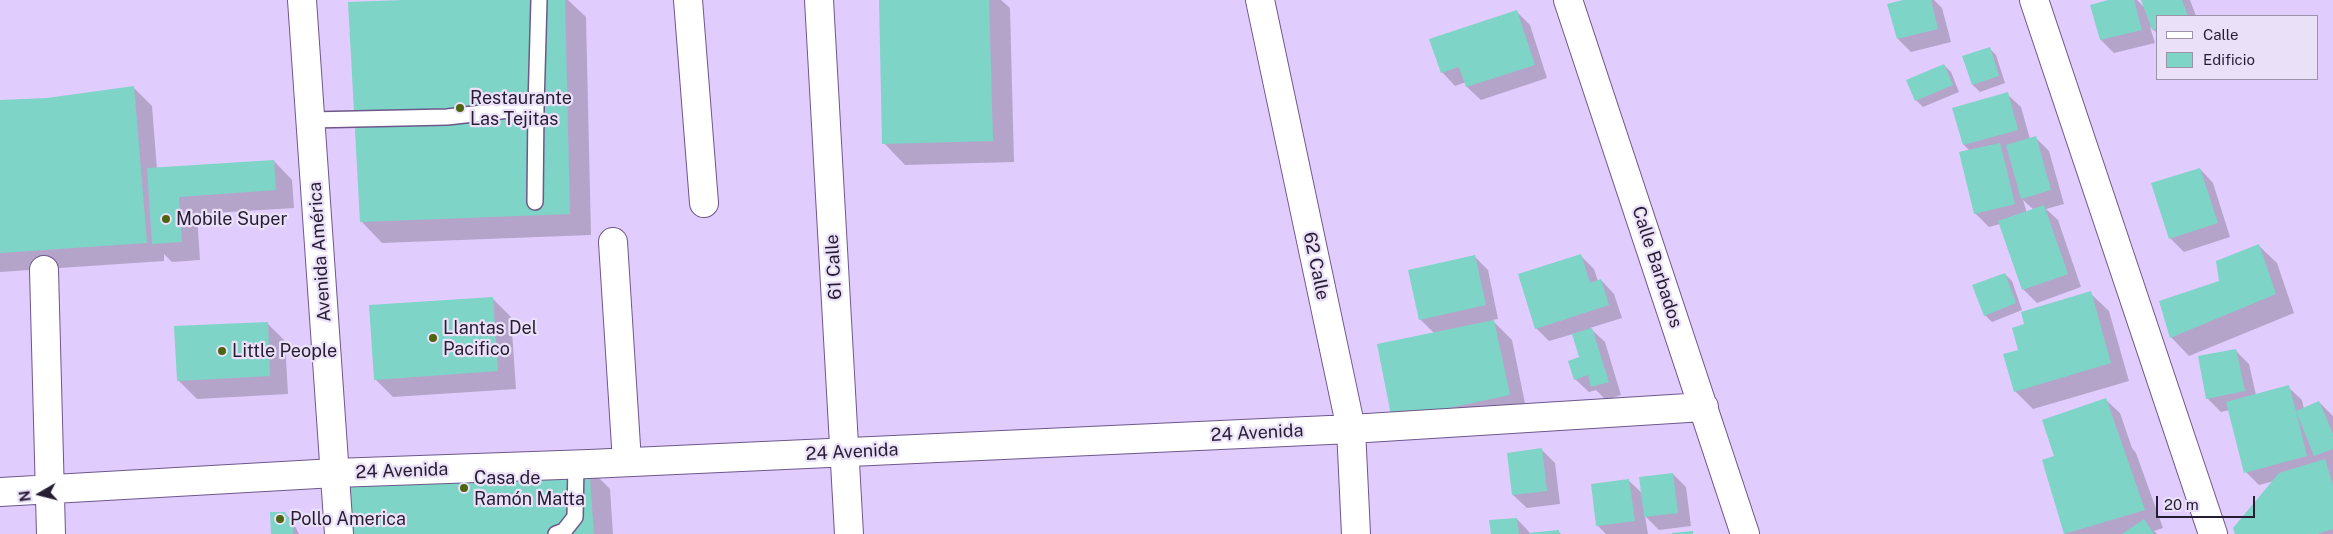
<!DOCTYPE html>
<html>
<head>
<meta charset="utf-8">
<style>
	body { margin:0 }
	#map { position:relative; width:2333px; height:534px; overflow:hidden; background:#e1cdfd; font-family:"Public Sans",sans-serif }
	canvas { display:block }
	.legend { position:absolute; left:2156px; top:15px; width:162px; height:65px; box-sizing:border-box; background:#eae0f8; border:1px solid #9c92a9; margin:0; padding:6px 9px; list-style:none; font-size:15px; color:#271d33 }
	.legend li { display:flex; align-items:center; gap:10px; height:25px }
	.legend b { width:25px; border:1px solid #9c92a9 }
	.north { position:absolute; left:15px; top:469px; width:50px; height:50px; -webkit-text-stroke:4px #eae0f8; paint-order:stroke; rotate:262deg; font-size:14px; font-weight:700; line-height:20px; text-align:center; color:#271d33 }
	.north::after { content:''; display:block; margin:auto; width:18px; height:22px; background:#271d33; clip-path:polygon(50% 0,100% 100%,50% 72%,0 100%) }
	.scale { position:absolute; left:2156px; top:496px; width:99px; height:22px; box-sizing:border-box; border:2px solid #271d33; border-top:0; padding-left:6px; font-size:15px; line-height:18px; white-space:nowrap; color:#271d33; -webkit-text-stroke:4px #eae0f8; paint-order:stroke }
</style>
</head>
<body>
<div id="map">
<canvas width="2333" height="534"></canvas>
<ul class="legend">
<li><b style="height:6px;background:#fff"></b>Calle</li>
<li><b style="height:14px;background:#7dd4c7"></b>Edificio</li>
</ul>
<div class="north">N</div>
<div class="scale">20 m</div>
</div>
<script>
const ctx = document.querySelector('canvas').getContext('2d');
ctx.lineJoin = 'round';
function fill(path, color) { ctx.fillStyle = color; ctx.fill(path, 'evenodd'); }
const poly = rows => new Path2D(rows.map(r => 'M' + r).join(''));
function strokePath(path, color, width, dash) { ctx.strokeStyle = color; ctx.lineWidth = width; ctx.lineCap = dash ? 'butt' : 'round'; ctx.setLineDash(dash || []); ctx.stroke(path); }
function drawText(font, color, halo, rows, align = 'center') {
  ctx.font = font + ' "Public Sans",sans-serif'; ctx.lineWidth = 4.5; ctx.setLineDash([]); ctx.textBaseline = 'middle'; ctx.strokeStyle = halo; ctx.fillStyle = color; for (const [text, x, y, turn = 0] of rows) {
    ctx.save(); ctx.translate(x, y); ctx.rotate((+turn || 0) * Math.PI / 180); ctx.textAlign = isNaN(turn) ? turn : align; if (halo) ctx.strokeText(text, 0, 0); ctx.fillText(text, 0, 0); ctx.restore();
  }
}
fill(poly([
	[442,0,568,0,586,17,591,235,382,243,361,221],
	[880,0,1001,0,1010,8,1014,162,905,165,884,143],
	[1908,0,1934,0,1942,8,1951,42,1911,52,1898,39],
	[2113,0,2137,0,2145,8,2142,0,2190,0,2196,16,2157,16,2157,33,2150,27,2155,43,2114,53,2101,40,2092,5],
	[1517,12,1530,25,1547,78,1481,100,1467,87,1466,82,1455,86,1442,72],
	[1989,48,1996,55,2005,83,1980,92,1973,85,1964,57],
	[1944,65,1951,72,1959,92,1923,107,1916,100],
	[134,88,152,106,157,169,274,161,292,180,294,208,197,214,200,260,172,262,164,254,164,261,0,272,0,103,47,99],
	[2007,94,2021,107,2030,139,2036,138,2049,151,2064,204,2046,209,2058,220,2081,287,2037,303,2023,289,2000,224,1989,227,1975,213,1970,151,1964,145,1953,109],
	[2023,200,2034,210,2027,213],
	[2200,169,2213,183,2230,237,2184,252,2170,238],
	[2258,245,2277,263,2294,313,2189,356,2171,337,2221,282],
	[1580,255,1594,269,1598,281,1601,280,1614,294,1622,318,1590,328,1605,342,1621,395,1606,400,1596,390,1589,392,1575,379,1581,358,1573,334,1549,341,1536,328],
	[1474,256,1488,270,1498,319,1492,320,1512,340,1527,413,1412,437,1435,334,1420,319],
	[2005,274,2012,281,2022,310,1992,322,1985,315],
	[2090,293,2109,311,2129,381,2033,409,2015,391,2019,350],
	[492,298,511,317,516,389,393,397,375,379],
	[267,323,285,341,288,394,197,399,178,380],
	[2235,350,2249,364,2256,395,2288,387,2302,400,2304,409,2319,402,2333,416,2333,534,2236,534,2274,481,2259,485,2246,472,2229,410,2221,412,2207,398],
	[2106,400,2120,413,2132,448,2136,453,2163,528,2154,531,2157,534,2065,534,2043,461,2056,456],
	[1542,450,1555,463,1560,504,1527,508,1513,495],
	[589,468,610,489,613,534,341,534],
	[1673,474,1686,487,1691,526,1659,530,1645,516,1648,534,1606,534,1598,526,1592,485,1628,480,1643,494],
	[284,513,292,520,299,534,273,534],
	[1517,519,1530,533,1558,531,1561,534,1492,534]
]), '#0003');
fill(poly([
	[405,0,565,0,570,214,360,222,348,2],
	[879,0,989,0,993,141,882,144],
	[1903,0,1931,0,1938,29,1897,39,1887,4],
	[2108,0,2134,0,2142,30,2100,40,2090,5],
	[2141,0,2182,0,2188,16,2157,16,2157,29,2152,30],
	[1517,10,1535,65,1466,87,1459,67,1441,73,1429,39],
	[1990,47,1999,76,1972,85,1962,56],
	[1944,64,1953,85,1915,101,1906,80],
	[134,86,147,243,0,253,0,100,47,98],
	[2008,92,2018,130,1963,145,1952,108],
	[2036,136,2051,190,2021,199,2006,145],
	[2000,143,2015,204,1974,214,1959,152],
	[274,160,276,190,179,197,182,242,152,244,147,168],
	[2200,168,2218,223,2169,239,2151,183],
	[2044,205,2068,274,2022,290,1998,221],
	[2259,244,2276,294,2170,338,2159,301,2219,281,2216,261],
	[1581,254,1590,283,1601,279,1609,305,1535,329,1518,274],
	[1475,255,1486,305,1419,320,1408,270],
	[2005,273,2016,303,1984,316,1972,285],
	[2091,291,2111,363,2014,392,2003,354,2018,350,2012,328,2024,324,2021,312],
	[493,297,498,371,374,380,369,305],
	[1494,320,1510,395,1392,420,1377,344],
	[268,322,270,376,177,381,174,326],
	[1592,328,1609,382,1591,387,1588,375,1574,380,1568,361,1579,357,1572,334],
	[2236,349,2245,391,2206,399,2198,356],
	[2289,385,2296,411,2319,401,2333,434,2333,449,2314,456,2296,411,2307,456,2244,473,2226,402],
	[2106,398,2145,510,2064,534,2042,460,2054,456,2042,420],
	[1542,448,1547,491,1512,495,1507,453],
	[2325,459,2333,485,2333,529,2317,534,2235,534,2233,528,2279,473],
	[589,466,594,534,340,534,336,476],
	[1673,473,1678,513,1644,517,1639,477],
	[1629,479,1635,521,1596,526,1591,484],
	[270,512,285,512,293,526,293,534,271,534],
	[1517,518,1519,534,1491,534,1489,520],
	[2144,519,2154,534,2122,534],
	[1559,530,1559,534,1529,534,1529,533],
	[1693,531,1693,534,1672,534,1672,533]
]), '#7dd4c7');
const service = poly([
	[311,120,447,117,536,107,539,0],
	[535,202,536,107],
	[556,534,564,531,575,517,576,464]
]);
const minor = poly([
	[688,0,704,203],
	[819,0,849,534],
	[1260,0,1351,429,1356,534],
	[1568,0,1745,534],
	[2034,0,2213,534],
	[613,242,627,462],
	[44,270,51,534],
	[0,492,335,473,589,464,1351,429,1704,407]
]);
const secondary = poly([
	[302,0,339,534]
]);
strokePath(service, '#6e578b', 18);
strokePath(minor, '#6e578b', 30);
strokePath(secondary, '#6e578b', 30);
strokePath(service, '#fff', 15);
strokePath(minor, '#fff', 28);
strokePath(secondary, '#fff', 28);
for (const [x, y, r, color] of [
	[460,108,5,"#4e6411"],
	[166,219,5,"#4e6411"],
	[433,338,5,"#4e6411"],
	[222,351,5,"#4e6411"],
	[464,488,5,"#4e6411"],
	[280,519,5,"#4e6411"]
]) { const dot = new Path2D(); dot.arc(x, y, r, 0, 2 * Math.PI); ctx.fillStyle = color; ctx.fill(dot); strokePath(dot, '#eae0f8', 2); }
drawText('18px', '#271d33', '#eae0f8', [
	["Restaurante",470,98],
	["Las Tejitas",470,119],
	["Mobile Super",176,219],
	["Llantas Del",443,328],
	["Pacifico",443,349],
	["Little People",232,351],
	["Casa de",474,478],
	["Ramón Matta",474,499],
	["Pollo America",290,519]
], 'left');
drawText('18px', '#271d33', '#eae0f8', [
	["Avenida América",320,252,-94],
	["62 Calle",1316,266,78],
	["61 Calle",834,267,-93],
	["Calle Barbados",1657,267,72],
	["24 Avenida",1257,433,-3],
	["24 Avenida",852,452,-3],
	["24 Avenida",402,471,-2]
]);
</script>
</body>
</html>
